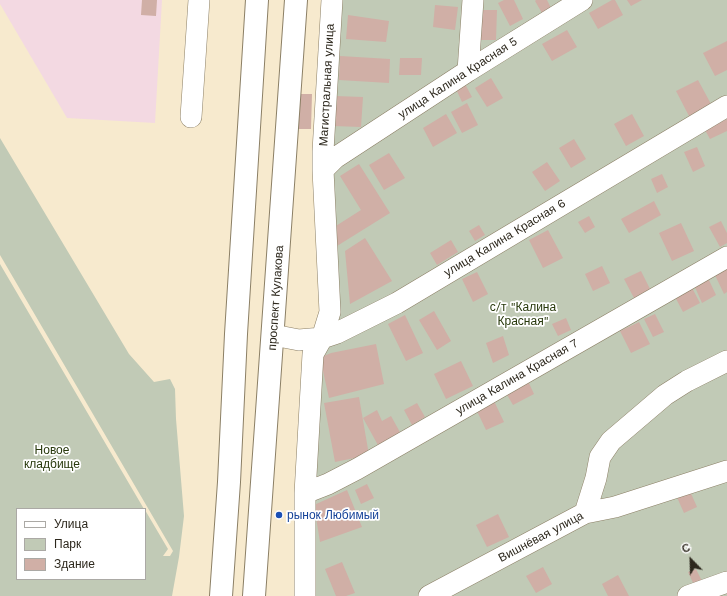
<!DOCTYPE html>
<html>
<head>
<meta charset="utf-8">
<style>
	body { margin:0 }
	#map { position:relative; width:727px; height:596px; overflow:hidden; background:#f7eace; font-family:"Work Sans",sans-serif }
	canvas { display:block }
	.legend { position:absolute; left:16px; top:508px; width:130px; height:72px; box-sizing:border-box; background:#fff; border:1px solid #aba9a5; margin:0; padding:5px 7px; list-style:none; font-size:12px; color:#2d281d }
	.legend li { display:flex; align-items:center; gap:8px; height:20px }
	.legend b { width:20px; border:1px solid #aba9a5 }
	.north { position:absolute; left:671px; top:540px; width:40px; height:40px; -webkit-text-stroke:3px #fff; paint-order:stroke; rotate:337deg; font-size:11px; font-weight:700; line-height:16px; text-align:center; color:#2d281d }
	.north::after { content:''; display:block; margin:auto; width:14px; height:18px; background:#2d281d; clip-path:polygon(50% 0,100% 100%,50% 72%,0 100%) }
</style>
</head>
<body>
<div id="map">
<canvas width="727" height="596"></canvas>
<ul class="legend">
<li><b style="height:5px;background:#fff"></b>Улица</li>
<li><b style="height:11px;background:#c1cab6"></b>Парк</li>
<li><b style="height:11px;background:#d0afa6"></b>Здание</li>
</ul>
<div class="north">С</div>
</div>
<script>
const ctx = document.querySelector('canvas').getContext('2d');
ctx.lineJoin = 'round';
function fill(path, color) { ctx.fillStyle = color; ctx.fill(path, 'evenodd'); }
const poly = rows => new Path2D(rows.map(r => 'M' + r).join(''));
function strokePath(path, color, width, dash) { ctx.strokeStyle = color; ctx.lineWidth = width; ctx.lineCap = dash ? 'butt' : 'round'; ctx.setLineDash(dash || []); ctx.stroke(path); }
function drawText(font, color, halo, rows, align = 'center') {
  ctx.font = font + ' "Work Sans",sans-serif'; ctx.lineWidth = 3.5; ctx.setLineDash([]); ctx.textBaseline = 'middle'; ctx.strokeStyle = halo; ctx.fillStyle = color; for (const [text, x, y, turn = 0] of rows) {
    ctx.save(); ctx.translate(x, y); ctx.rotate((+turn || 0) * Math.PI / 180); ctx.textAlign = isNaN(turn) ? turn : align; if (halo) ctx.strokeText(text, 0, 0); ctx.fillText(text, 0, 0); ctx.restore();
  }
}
fill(poly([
	[0,0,162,0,155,123,67,118,0,4]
]), '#f3d9e2');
fill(poly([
	[333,0,727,0,727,596,307,596],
	[0,138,129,354,154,382,170,379,175,389,176,419,184,516,179,557,172,596,0,596,0,264,144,509,17,509,17,579,145,579,145,510,168,549,163,556,170,556,173,551,0,255]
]), '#c1cab6');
fill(poly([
	[142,0,157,0,156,16,141,15],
	[504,0,514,0,523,19,510,26,498,3],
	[536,0,547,0,551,8,542,13,535,1],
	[612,0,615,0,623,15,598,29,589,13],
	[627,0,642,0,631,6],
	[435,5,458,7,455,30,433,27],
	[482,10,497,10,496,40,481,40],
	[348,15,389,21,386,42,346,39],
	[567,30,577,47,552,61,542,44],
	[727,41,727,70,715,76,703,53],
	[340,56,390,59,389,83,339,80],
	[400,58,422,58,421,75,399,75],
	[491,78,503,98,487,107,475,88],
	[698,80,711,104,689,116,676,91],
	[465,84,472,97,462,102,456,89],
	[298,94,312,94,311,129,297,129],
	[335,96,363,97,361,127,333,126],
	[467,103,478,125,462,133,451,112],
	[446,114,457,133,433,147,423,128],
	[632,114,644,136,626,146,614,124],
	[727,119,727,131,710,139,705,130],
	[574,139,586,159,571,168,559,148],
	[697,147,705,166,693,172,684,152],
	[389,153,405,178,384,190,369,165],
	[547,162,560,181,545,191,532,172],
	[359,164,390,213,337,246,328,231,361,210,340,176],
	[662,174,668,187,657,193,651,179],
	[654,201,661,215,629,233,621,219],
	[589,216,595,227,585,233,578,222],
	[721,221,727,233,727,243,720,247,709,227],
	[681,223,694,251,672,261,659,233],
	[479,225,485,235,475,241,469,231],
	[548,230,563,258,543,268,529,240],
	[365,238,392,281,350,304,345,251],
	[451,240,458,252,437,265,430,253],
	[602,266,610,283,593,291,585,274],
	[727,267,727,292,724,294,714,273],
	[641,271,650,289,634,298,624,279],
	[477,272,488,294,473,302,462,279],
	[708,278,716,295,702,303,694,285],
	[690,284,700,303,683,312,673,293],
	[434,311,451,341,437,350,419,320],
	[655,314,664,332,653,337,644,319],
	[405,315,423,353,406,361,388,324],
	[566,318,571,330,558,336,552,324],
	[639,322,650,344,631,353,620,331],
	[503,336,509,355,493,363,486,343],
	[376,344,384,384,329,398,321,362,324,356,331,353],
	[461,361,473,386,446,399,434,374],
	[528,381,534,394,513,405,506,393],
	[359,397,369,455,335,462,324,403],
	[494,401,504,422,486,430,476,409],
	[417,403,425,417,412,425,404,410],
	[377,410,382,421,391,416,401,434,379,447,363,418],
	[367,484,374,498,361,504,355,490],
	[689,489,697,507,684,513,676,495],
	[347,490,362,527,320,542,314,505],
	[498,514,509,537,487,547,476,525],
	[342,562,355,593,346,596,336,596,325,569],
	[543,567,552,584,536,593,526,576],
	[696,569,702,581,694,585,688,572],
	[618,575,629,596,608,596,602,584]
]), '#d0afa6');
const minor = poly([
	[468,71,473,0],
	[191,117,199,0],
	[323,170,323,151,332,0],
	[273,335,299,340,322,338,337,333,397,303,727,106],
	[305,493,328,484,357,469,727,257],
	[585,513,596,478,600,457,611,441,665,395,687,381,727,361],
	[305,596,305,493,313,354,322,338,330,312,323,170,335,158,468,71,582,0],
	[429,596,585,513,615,507,727,471],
	[688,596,727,582]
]);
const major = poly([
	[221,596,229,482,236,334,257,0],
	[254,596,296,0]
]);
strokePath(minor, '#8b7f65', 22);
strokePath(major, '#8b7f65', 24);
strokePath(minor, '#fff', 21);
strokePath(major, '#fff', 22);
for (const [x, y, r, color] of [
	[279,515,4,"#1a4fb4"]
]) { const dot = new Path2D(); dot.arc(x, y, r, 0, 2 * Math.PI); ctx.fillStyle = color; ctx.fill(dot); strokePath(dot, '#fff', 1.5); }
drawText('12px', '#2d281d', '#fff', [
	["улица Калина Красная 5",458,78,-33],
	["Магистральная улица",327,85,-87],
	["улица Калина Красная 6",505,238,-31],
	["проспект Кулакова",276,298,-86],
	["улица Калина Красная 7",517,377,-30],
	["Вишнёвая улица",541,537,-28]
]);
drawText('12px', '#28390c', '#fff', [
	["с/т \"Калина",523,307],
	["Красная\"",523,321],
	["Новое",52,450],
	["кладбище",52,464]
]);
drawText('12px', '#164399', '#fff', [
	["рынок Любимый",287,515]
], 'left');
</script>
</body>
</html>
